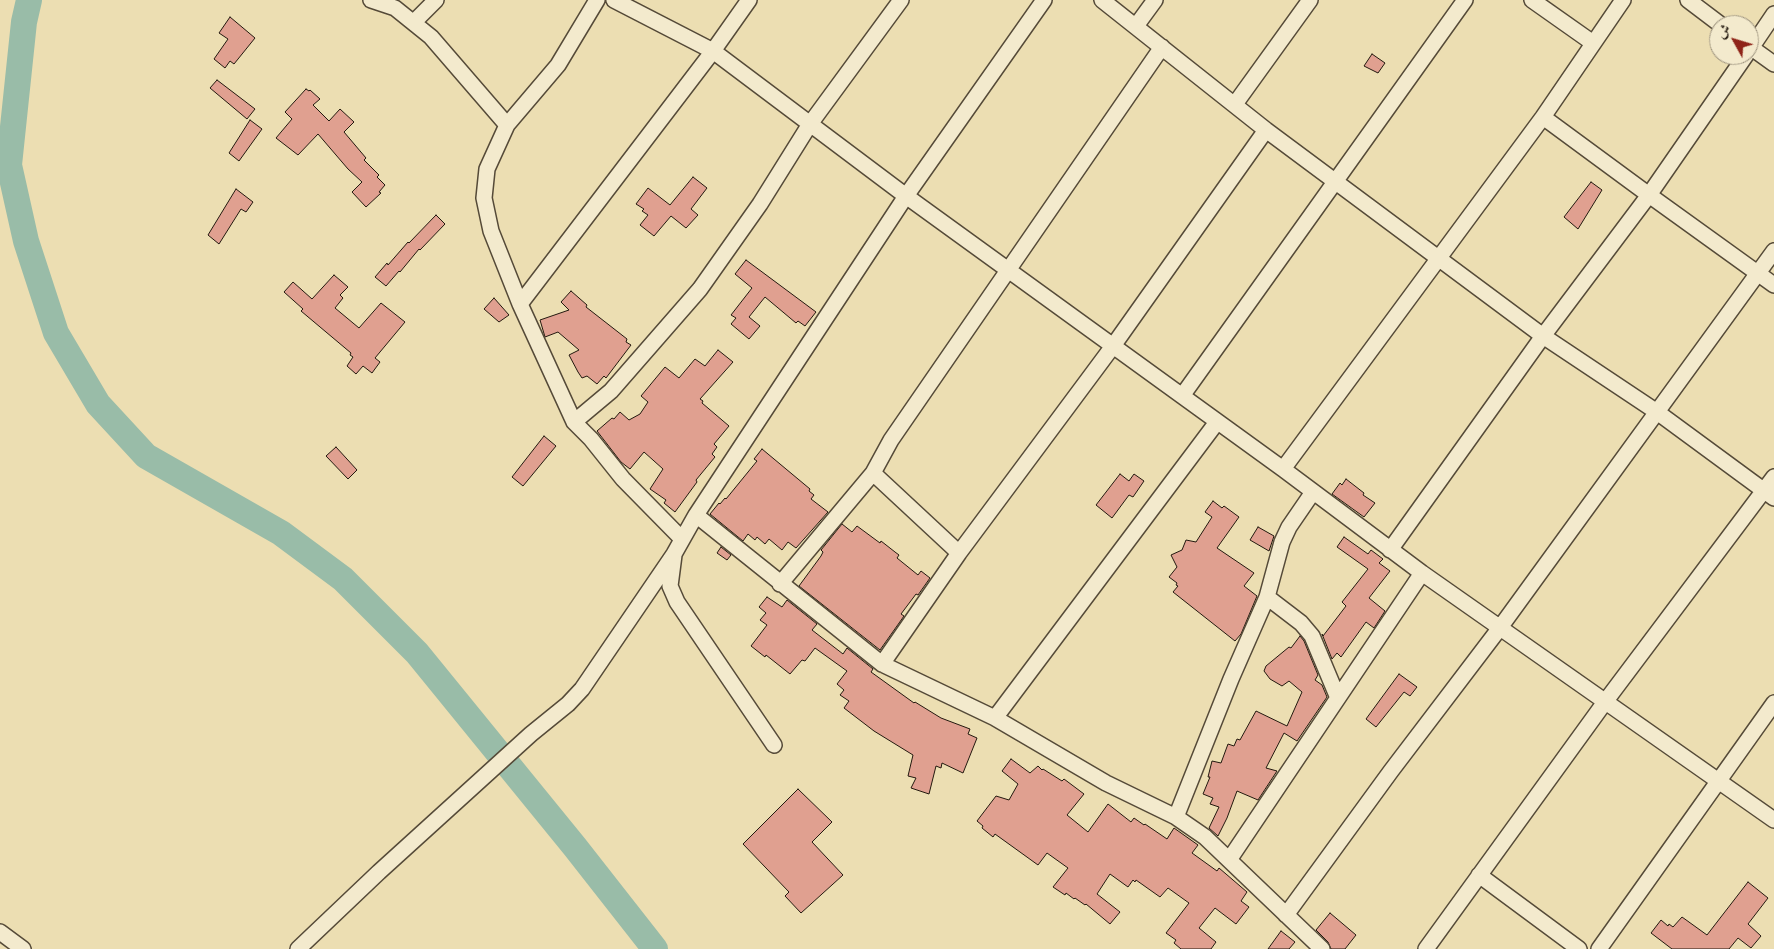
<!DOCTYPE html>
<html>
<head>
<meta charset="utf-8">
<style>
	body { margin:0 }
	#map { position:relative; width:1774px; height:949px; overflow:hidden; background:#ecdeb2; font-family:"Gentium Book Plus",Amiri,serif }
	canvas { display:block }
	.north { position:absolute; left:1709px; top:15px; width:50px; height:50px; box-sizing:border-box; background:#f3eacd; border:1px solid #a09681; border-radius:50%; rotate:309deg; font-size:14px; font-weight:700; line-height:20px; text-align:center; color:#23190f }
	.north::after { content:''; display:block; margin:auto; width:18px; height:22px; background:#8f2418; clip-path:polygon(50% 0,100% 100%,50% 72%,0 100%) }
</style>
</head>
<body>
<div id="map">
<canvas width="1774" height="949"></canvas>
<div class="north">ش</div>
</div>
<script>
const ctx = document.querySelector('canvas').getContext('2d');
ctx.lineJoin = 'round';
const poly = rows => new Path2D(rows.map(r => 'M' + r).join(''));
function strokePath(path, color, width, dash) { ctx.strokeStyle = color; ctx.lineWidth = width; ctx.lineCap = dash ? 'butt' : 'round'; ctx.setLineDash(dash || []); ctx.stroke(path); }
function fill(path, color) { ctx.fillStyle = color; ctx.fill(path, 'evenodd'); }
strokePath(poly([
	[29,0,24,22,9,165,26,241,56,333,98,404,146,456,281,533,343,579,417,653,575,847,655,949]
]), '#99bca8', 26);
const building = poly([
	[230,17,255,38,234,64,230,61,225,68,214,59,228,39,219,33,230,17],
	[1372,54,1385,63,1378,73,1364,66,1372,54],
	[217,80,255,109,247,119,210,88,217,80],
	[306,89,309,91,310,90,320,99,313,105,329,121,340,109,354,122,344,132,366,158,364,160,379,175,377,177,385,185,379,192,381,193,366,207,352,192,362,182,348,169,318,134,298,155,276,138,292,119,285,112,306,89],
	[250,120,262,129,239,161,229,153,250,120],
	[693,177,707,188,691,209,698,215,686,228,671,216,654,236,640,225,648,215,642,211,644,209,636,204,648,188,670,205,693,177],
	[1591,182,1602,190,1578,229,1564,217,1591,182],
	[236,189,253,202,246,212,241,209,219,244,208,235,236,189],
	[436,215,445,224,420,250,419,249,400,272,399,271,386,286,375,277,387,263,388,265,408,242,409,243,436,215],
	[746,260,816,312,805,326,798,321,796,323,765,297,749,317,760,326,749,339,731,324,736,318,731,315,752,288,735,274,746,260],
	[334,275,348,287,340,295,343,298,335,308,359,328,381,303,405,322,375,358,380,362,372,373,363,366,356,374,347,366,353,357,350,355,351,353,301,311,303,309,284,292,293,282,312,299,334,275],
	[571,291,587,305,586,307,627,339,626,342,631,345,606,378,604,376,597,384,587,376,582,378,578,372,569,355,579,350,558,332,545,337,540,320,569,310,561,302,571,291],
	[494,298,509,315,499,322,484,309,494,298],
	[718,350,733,362,700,399,703,401,702,403,729,426,714,444,717,447,712,454,715,457,696,480,697,482,675,512,664,503,666,500,650,489,663,469,644,452,630,469,621,462,597,431,612,418,614,419,620,412,629,420,640,414,648,402,641,396,665,367,679,378,695,359,705,366,718,350],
	[544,436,556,446,523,486,512,477,544,436],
	[336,447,357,470,348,479,326,456,336,447],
	[762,449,810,489,809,491,814,495,811,499,828,512,796,548,788,542,782,550,769,539,765,544,757,537,755,540,748,534,743,541,710,514,719,503,720,504,725,498,726,499,757,461,754,459,762,449],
	[1120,474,1129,481,1134,474,1144,481,1133,497,1129,495,1112,518,1096,505,1120,474],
	[1346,479,1364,493,1363,495,1375,503,1364,517,1332,494,1340,483,1342,485,1346,479],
	[1213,501,1222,508,1224,506,1239,517,1217,548,1254,573,1244,586,1257,596,1241,634,1235,641,1173,592,1178,586,1176,585,1177,583,1169,577,1177,567,1171,555,1182,550,1186,540,1196,542,1212,517,1205,512,1213,501],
	[842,524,852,532,857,526,880,543,881,541,895,552,899,555,897,558,918,575,921,571,930,578,918,595,916,594,901,614,904,616,880,650,799,586,821,556,823,552,821,550,842,524],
	[1258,527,1274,536,1269,551,1250,540,1258,527],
	[1344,537,1368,554,1371,550,1383,559,1379,563,1390,571,1369,598,1385,611,1374,628,1366,622,1341,657,1337,653,1332,659,1322,634,1323,636,1346,606,1342,602,1368,569,1337,547,1344,537],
	[721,547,731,555,727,560,717,553,721,547],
	[767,597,782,607,787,600,817,624,812,630,843,654,847,648,873,669,871,672,914,703,915,702,941,718,970,729,968,734,977,738,963,773,942,763,941,768,936,766,929,794,911,788,916,778,908,776,913,755,874,731,844,708,849,701,840,695,844,690,837,684,847,671,815,648,805,661,802,660,790,674,766,655,765,657,751,646,767,625,760,620,766,613,759,607,767,597],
	[1300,636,1304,641,1318,675,1315,680,1322,685,1327,697,1297,741,1284,733,1266,768,1277,771,1258,800,1237,791,1227,818,1218,836,1209,828,1219,807,1210,804,1213,798,1203,794,1210,777,1208,777,1212,761,1221,763,1228,744,1234,746,1237,739,1240,740,1256,711,1287,726,1302,692,1289,681,1282,686,1270,679,1264,671,1266,666,1289,647,1291,648,1300,636],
	[1399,674,1417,687,1410,696,1404,692,1376,727,1366,719,1399,674],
	[1011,759,1030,773,1038,766,1042,770,1043,769,1062,781,1064,779,1084,794,1067,815,1088,832,1108,804,1131,822,1134,818,1144,825,1145,824,1167,839,1174,828,1198,845,1192,853,1217,871,1219,868,1247,892,1241,901,1249,907,1236,924,1215,908,1199,928,1216,942,1211,949,1181,949,1174,943,1176,940,1166,933,1189,903,1168,888,1160,897,1136,880,1135,882,1133,880,1128,887,1110,874,1097,894,1120,912,1110,924,1086,904,1085,905,1075,898,1074,899,1066,893,1065,895,1053,887,1068,868,1047,853,1038,865,995,834,993,837,982,828,983,826,977,821,996,796,1009,800,1018,784,1002,771,1011,759],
	[798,789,832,822,812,842,843,875,801,913,785,896,789,892,743,844,798,789],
	[1748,882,1768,898,1748,924,1761,936,1751,948,1738,938,1729,949,1672,949,1651,933,1661,920,1668,926,1669,924,1673,927,1682,917,1707,935,1748,882],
	[1330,913,1356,935,1345,949,1331,949,1328,942,1316,930,1330,913],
	[1281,931,1295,942,1289,949,1268,949,1281,931]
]);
fill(building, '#e0a090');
strokePath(building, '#23190f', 1);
const street = poly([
	[371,0,395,8,431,37,507,125],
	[597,0,558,65,507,125,487,169,484,198,491,231,520,304,574,422,591,439,623,479,682,539],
	[614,0,713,51,906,196,1283,469,1422,573,1774,820],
	[1102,0,1266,130,1543,336,1657,412,1774,498],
	[1532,0,1593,43],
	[1688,0,1721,25],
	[414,22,436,0],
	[1136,26,1155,0],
	[1749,46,1774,64],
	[1749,51,1774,14],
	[1235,104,1310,0],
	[1543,117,1649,195,1774,285],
	[520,304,713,51,749,0],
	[1182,396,1465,0],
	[574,422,611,391,700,289,760,204,810,124,901,0],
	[1283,469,1543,117,1623,0],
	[873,473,959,553],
	[696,515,882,664,995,718,1106,783,1176,817,1205,837,1322,949],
	[1390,550,1543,336,1649,195,1746,55],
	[674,555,670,586,677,602,774,745],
	[780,584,873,473,891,440,1162,47],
	[1267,597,1301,623,1312,636,1338,698],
	[882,664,959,553,1113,346,1266,130],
	[995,718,1217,422],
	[1176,817,1231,679,1267,597,1282,542,1289,527,1313,492],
	[1229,860,1422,573],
	[1479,875,1579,949],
	[1286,915,1391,771,1499,629,1774,251],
	[0,932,23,949],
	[298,949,379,872,531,734,568,704,582,689,674,554,696,515,906,196,1044,0],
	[1426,949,1605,702,1774,477],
	[1599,949,1774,703]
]);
strokePath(street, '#554a38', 18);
strokePath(street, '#f3eacd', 15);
</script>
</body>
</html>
